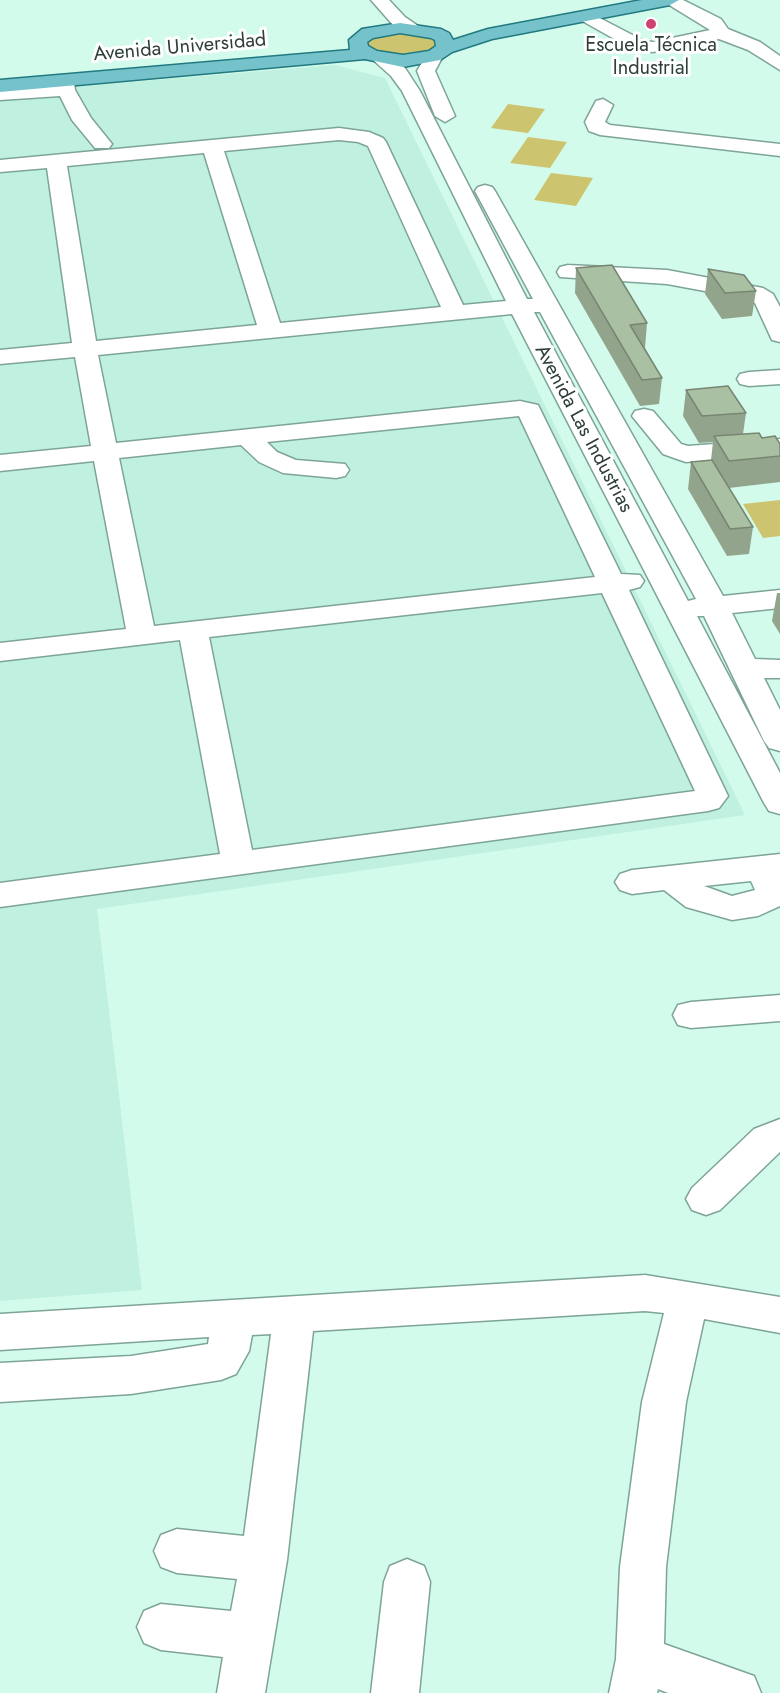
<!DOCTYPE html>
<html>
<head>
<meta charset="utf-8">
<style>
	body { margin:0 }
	canvas { display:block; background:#d2fbec }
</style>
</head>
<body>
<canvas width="780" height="1693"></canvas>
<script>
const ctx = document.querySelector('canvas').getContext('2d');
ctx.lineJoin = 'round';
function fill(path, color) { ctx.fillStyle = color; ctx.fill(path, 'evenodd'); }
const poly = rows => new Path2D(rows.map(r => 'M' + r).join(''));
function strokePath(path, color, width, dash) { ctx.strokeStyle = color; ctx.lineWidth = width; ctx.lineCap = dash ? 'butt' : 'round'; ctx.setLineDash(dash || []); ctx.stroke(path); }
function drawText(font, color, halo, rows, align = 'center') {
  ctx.font = font + ' Jost,sans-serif'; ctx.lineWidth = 6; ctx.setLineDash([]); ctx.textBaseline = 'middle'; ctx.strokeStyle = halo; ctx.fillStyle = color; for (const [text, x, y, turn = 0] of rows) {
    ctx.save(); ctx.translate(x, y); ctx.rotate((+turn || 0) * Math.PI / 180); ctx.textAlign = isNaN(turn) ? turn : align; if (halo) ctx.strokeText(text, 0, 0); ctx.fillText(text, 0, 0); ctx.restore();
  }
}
fill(poly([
	[335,65,385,78,745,815,97,909,142,1290,0,1301,0,93]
]), '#c0f1e0');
fill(poly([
	[398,29,435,39,437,43,429,52,396,57,366,49,364,40],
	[508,104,545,109,528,133,491,128],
	[528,137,567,142,550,168,510,163],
	[551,173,593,178,576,206,534,200],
	[780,500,780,536,763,538,743,504]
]), '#ccc46f');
const minor = poly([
	[371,0,389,0,405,17,421,28,412,33,393,25,371,0],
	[661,0,683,0,721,19,728,29,760,42,780,56,780,70,748,50,719,39,653,52,634,50,577,18,580,14,592,14,644,41,653,42,710,30,661,0],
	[434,51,443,56,435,71,455,116,445,122,435,116,417,71,428,52,434,51],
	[381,53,405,68,420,91,527,299,533,299,475,191,478,187,485,185,492,187,495,191,723,596,780,590,780,608,732,613,755,659,780,660,780,678,764,678,780,710,780,751,769,748,764,741,704,616,697,616,780,773,780,814,769,811,764,803,512,314,98,355,116,443,520,401,538,405,621,574,640,575,644,581,640,587,629,590,728,796,719,808,708,811,0,907,0,883,220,854,180,640,0,661,0,643,126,629,94,461,0,471,0,455,91,446,75,357,0,364,0,350,72,343,47,168,0,172,0,160,339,128,369,132,383,138,386,142,463,305,506,301,402,91,391,76,372,59,381,53],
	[339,140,358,142,368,146,441,307,280,323,224,151,339,140],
	[204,153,257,325,96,341,67,166,204,153],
	[534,312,540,312,696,599,688,601,534,312],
	[519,416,595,577,154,626,119,458,241,445,259,462,283,473,336,478,345,476,349,470,345,464,296,460,277,452,267,442,519,416],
	[602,593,695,791,252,850,209,637,602,593],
	[65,75,74,81,75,90,91,118,112,144,109,148,95,148,72,120,60,96,0,100,0,88,56,85,58,77,65,75],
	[603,99,613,105,605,122,610,125,780,144,780,156,600,135,589,131,585,122,596,101,603,99],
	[568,265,667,270,763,288,773,294,780,307,780,342,772,340,755,303,748,299,667,284,560,277,557,272,560,267,568,265],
	[780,370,780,384,749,386,740,384,737,379,740,374,749,372,780,370],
	[644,409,653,411,681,444,688,446,780,439,780,455,686,462,677,459,663,454,632,416,635,411,644,409],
	[780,854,780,906,758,916,732,920,686,907,664,890,632,894,620,890,615,882,620,874,632,870,780,854],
	[751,881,755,890,732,896,704,886,751,881],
	[780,995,780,1021,691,1028,678,1025,673,1015,678,1005,691,1002,780,995],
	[780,1119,780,1152,720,1210,706,1215,692,1210,686,1199,692,1188,754,1129,780,1119],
	[645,1275,780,1297,780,1333,704,1319,686,1402,666,1567,664,1644,754,1676,761,1693,668,1693,658,1689,657,1693,609,1693,616,1659,620,1567,642,1402,664,1313,645,1311,313,1331,287,1560,265,1693,217,1693,223,1657,161,1650,144,1643,137,1627,144,1611,161,1604,231,1611,237,1579,177,1573,161,1567,154,1551,161,1535,177,1529,244,1536,271,1334,252,1335,249,1351,236,1374,221,1380,131,1394,0,1402,0,1363,131,1356,208,1344,209,1337,0,1350,0,1314,645,1275],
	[407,1559,424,1566,430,1582,419,1693,371,1693,384,1582,390,1566,407,1559]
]);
const major = poly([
	[642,0,679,0,670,5,492,39,452,52,440,60,403,67,365,59,0,92,0,80,350,50,349,40,362,29,400,23,441,29,449,33,453,40,488,29,642,0],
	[400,33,431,38,435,40,436,46,429,51,403,55,377,51,368,46,367,42,373,38,400,33]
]);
strokePath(minor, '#7ea497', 3);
strokePath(major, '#227a80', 3);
fill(minor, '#fff');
fill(major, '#76c2ca');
fill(poly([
	[576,268,647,323,645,348,662,378,659,404,640,406,575,293],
	[708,269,756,291,752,316,722,319,705,294],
	[686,390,746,413,743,434,762,438,780,444,780,482,729,488,753,527,749,554,727,556,688,489,691,462,711,460,713,442,699,443,683,416],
	[777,593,780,593,780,634,772,621]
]), '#92a58c');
const building = poly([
	[612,265,647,323,630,325,662,378,642,380,576,268,612,265],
	[708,269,744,275,756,291,725,293,708,269],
	[728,386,746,413,702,416,686,390,728,386],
	[759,433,762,438,775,436,780,444,780,456,729,461,714,436,759,433],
	[712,460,753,527,730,529,691,462,712,460]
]);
fill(building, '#aac0a3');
strokePath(building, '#778672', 1.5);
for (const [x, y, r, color] of [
	[651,24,6,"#ce4272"]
]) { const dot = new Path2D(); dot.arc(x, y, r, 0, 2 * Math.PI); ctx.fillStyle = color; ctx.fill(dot); strokePath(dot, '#fff', 2); }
drawText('20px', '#2e3e38', '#fff', [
	["Escuela Técnica",651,46],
	["Industrial",651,69]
]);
drawText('20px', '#2e3e38', '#fff', [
	["Avenida Universidad",180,48,-5],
	["Avenida Las Industrias",583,429,62]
]);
</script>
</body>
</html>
